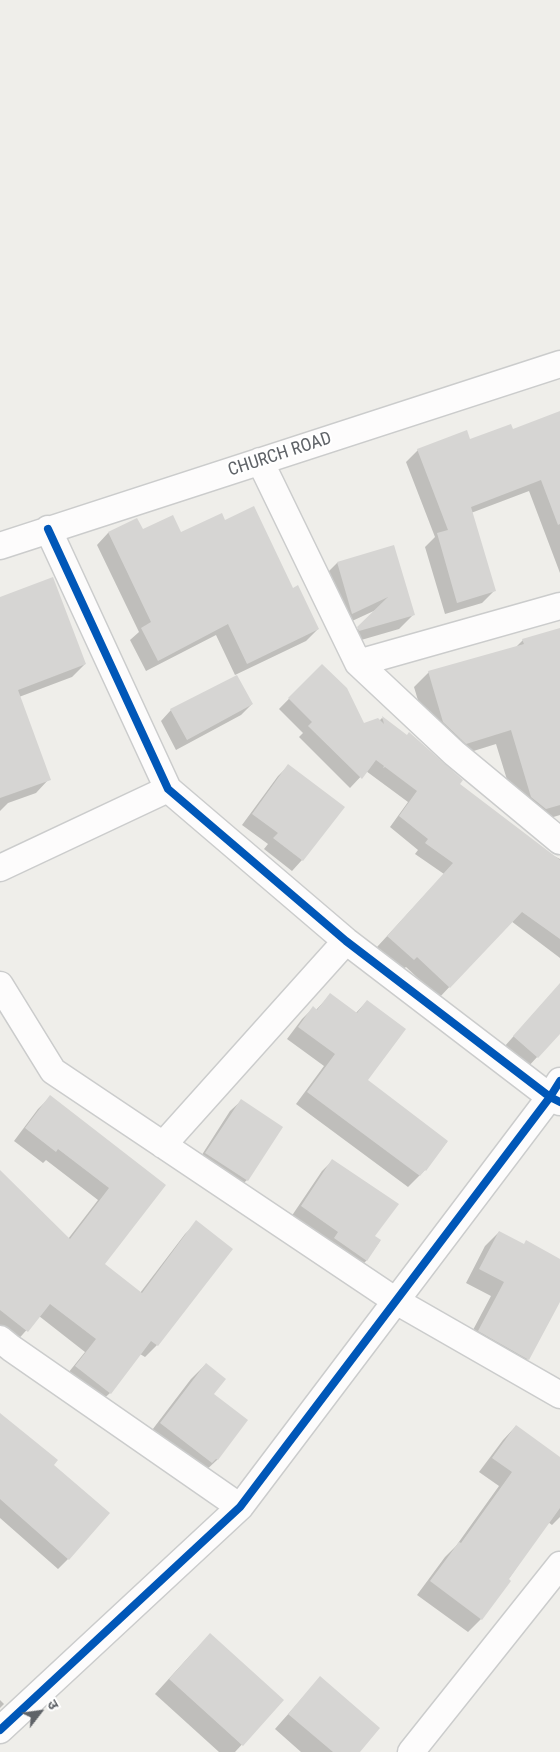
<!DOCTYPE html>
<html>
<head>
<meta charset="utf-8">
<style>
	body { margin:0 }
	#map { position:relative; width:560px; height:1752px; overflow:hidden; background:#efeeea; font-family:"Roboto Condensed","Noto Sans Devanagari",sans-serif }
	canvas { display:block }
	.north { position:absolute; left:15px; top:1687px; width:50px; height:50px; -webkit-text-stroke:4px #fff; paint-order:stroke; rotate:60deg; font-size:14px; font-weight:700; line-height:20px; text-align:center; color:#5f6368 }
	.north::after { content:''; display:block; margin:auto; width:18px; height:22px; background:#5f6368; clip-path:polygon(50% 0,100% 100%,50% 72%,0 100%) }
</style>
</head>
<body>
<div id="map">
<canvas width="560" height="1752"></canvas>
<div class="north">उ</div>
</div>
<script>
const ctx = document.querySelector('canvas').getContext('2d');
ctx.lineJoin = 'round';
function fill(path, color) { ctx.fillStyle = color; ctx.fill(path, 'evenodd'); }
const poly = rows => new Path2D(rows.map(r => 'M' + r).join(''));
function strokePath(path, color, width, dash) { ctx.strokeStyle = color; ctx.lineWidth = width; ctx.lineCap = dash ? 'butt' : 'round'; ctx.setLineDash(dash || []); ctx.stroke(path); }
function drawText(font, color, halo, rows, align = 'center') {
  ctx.font = font + ' "Roboto Condensed",sans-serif'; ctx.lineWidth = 4.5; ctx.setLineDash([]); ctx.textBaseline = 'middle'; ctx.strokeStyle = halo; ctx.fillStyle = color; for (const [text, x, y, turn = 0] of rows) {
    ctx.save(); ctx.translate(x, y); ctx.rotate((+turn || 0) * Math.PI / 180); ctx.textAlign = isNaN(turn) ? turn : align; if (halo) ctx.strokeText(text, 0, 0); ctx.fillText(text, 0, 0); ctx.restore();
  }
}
fill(poly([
	[560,412,560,573,529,491,471,513,494,591,482,603,445,614,425,547,435,537,406,462,418,450,469,441,513,430],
	[137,520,142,531,181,534,225,521,292,590,318,629,306,641,235,675,216,635,146,671,130,640,139,632,97,545,108,533],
	[394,547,413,615,399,629,344,645,343,643,378,609,337,628,322,578,337,563],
	[0,599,85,664,72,677,19,697,49,779,36,793,8,803,0,811],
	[560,629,560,815,530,824,517,812,496,744,451,758,429,737,414,687,429,672,515,648,523,640],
	[322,665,363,725,379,721,382,718,407,736,458,785,550,854,560,859,560,958,511,921,439,998,406,967,402,970,377,947,444,874,415,854,418,850,390,827,408,802,366,771,350,788,299,737,303,733,279,709],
	[252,704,241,715,176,750,161,721,171,710],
	[288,766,302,860,292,871,264,849,268,844,242,825,278,776],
	[560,984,560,1032,527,1068,504,1047],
	[330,995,355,1014,367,1001,366,1080,447,1142,425,1170,408,1187,296,1104,324,1066,287,1039,302,1019,313,1008,316,1010],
	[50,1097,165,1185,103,1265,140,1293,185,1234,197,1222,231,1249,157,1345,145,1357,140,1354,110,1393,98,1404,64,1378,85,1352,39,1316,15,1343,0,1331,0,1172,68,1239,98,1200,46,1160,43,1163,14,1141,38,1109],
	[241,1101,247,1180,236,1190,196,1164,230,1111],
	[332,1161,373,1236,380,1241,366,1261,356,1271,291,1217,322,1171],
	[499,1232,523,1245,560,1260,560,1300,528,1359,514,1373,465,1345,491,1296,466,1283,485,1246],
	[206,1364,212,1394,246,1420,217,1460,202,1474,146,1438,191,1379],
	[0,1423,53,1465,68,1559,58,1569,0,1518],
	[516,1426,560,1458,560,1517,552,1525,548,1522,481,1619,468,1632,417,1595,445,1557,456,1546,499,1486,479,1472,503,1440],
	[195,1650,283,1700,235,1752,219,1752,155,1694],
	[320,1678,359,1752,301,1752,275,1729],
	[0,1700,4,1704,0,1708]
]), '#0003');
fill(poly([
	[560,411,560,524,558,525,541,480,471,507,496,591,457,603,437,533,448,530,417,449,467,430,470,439,511,424,513,429],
	[254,506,293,588,298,585,319,629,247,664,228,624,158,661,141,628,151,622,108,532,137,518,143,529,173,515,181,532,222,513,225,520],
	[394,545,415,615,359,631,357,627,388,597,352,614,337,562],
	[53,577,86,664,18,690,51,780,0,798,0,597],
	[560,628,560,805,546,809,531,797,511,730,466,744,443,722,428,671,524,644,522,639],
	[322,664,347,688,364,723,378,718,384,724,382,716,407,735,409,732,463,780,460,784,560,860,560,939,522,912,450,988,417,957,414,960,387,936,453,863,425,843,428,839,399,816,417,791,385,767,383,768,384,766,376,760,362,779,308,726,312,722,288,698],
	[237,675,253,704,187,740,170,709],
	[288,764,345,807,303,861,273,838,278,833,252,814],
	[560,983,560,1034,538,1058,513,1036],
	[330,993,357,1013,367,1000,406,1029,368,1080,448,1141,426,1171,425,1170,420,1176,307,1092,335,1054,298,1027,313,1006,317,1010],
	[50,1095,166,1185,105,1264,142,1293,196,1220,233,1249,158,1346,151,1341,111,1394,75,1366,96,1339,50,1304,28,1332,0,1310,0,1170,70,1239,109,1188,58,1149,56,1152,25,1128],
	[241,1099,283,1127,248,1181,205,1153],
	[332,1159,399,1204,375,1236,381,1240,367,1261,334,1238,338,1232,301,1206],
	[499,1231,524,1244,526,1240,560,1259,560,1302,529,1360,478,1331,504,1282,479,1269],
	[206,1363,226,1379,214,1394,248,1420,218,1460,216,1459,212,1463,160,1423],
	[0,1413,58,1460,54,1465,110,1513,69,1560,0,1499],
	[516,1425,560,1457,560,1508,509,1579,511,1581,482,1620,430,1581,459,1542,461,1543,512,1472,492,1458],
	[210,1633,284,1700,243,1746,169,1679],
	[320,1676,380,1728,360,1752,333,1752,288,1714]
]), '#d6d5d3');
const minor = poly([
	[260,461,358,663,454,753,560,841],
	[48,529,168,789,346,941,550,1097,560,1102],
	[0,546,560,364],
	[358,663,560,606],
	[0,868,168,789],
	[0,985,53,1071,396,1301,560,1395],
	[163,1145,346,941],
	[0,1339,11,1348,240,1507],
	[0,1730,240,1507,550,1097,560,1081],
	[411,1752,560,1565]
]);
strokePath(minor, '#cbcccc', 29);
strokePath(minor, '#fdfcfc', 26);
strokePath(poly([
	[48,529,168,789,346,941,550,1097,560,1102],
	[0,1730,240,1507,550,1097,560,1081]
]), '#0057b8', 8);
drawText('18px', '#5f6368', '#fff', [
	["CHURCH ROAD",280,455,-18]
]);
</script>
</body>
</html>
